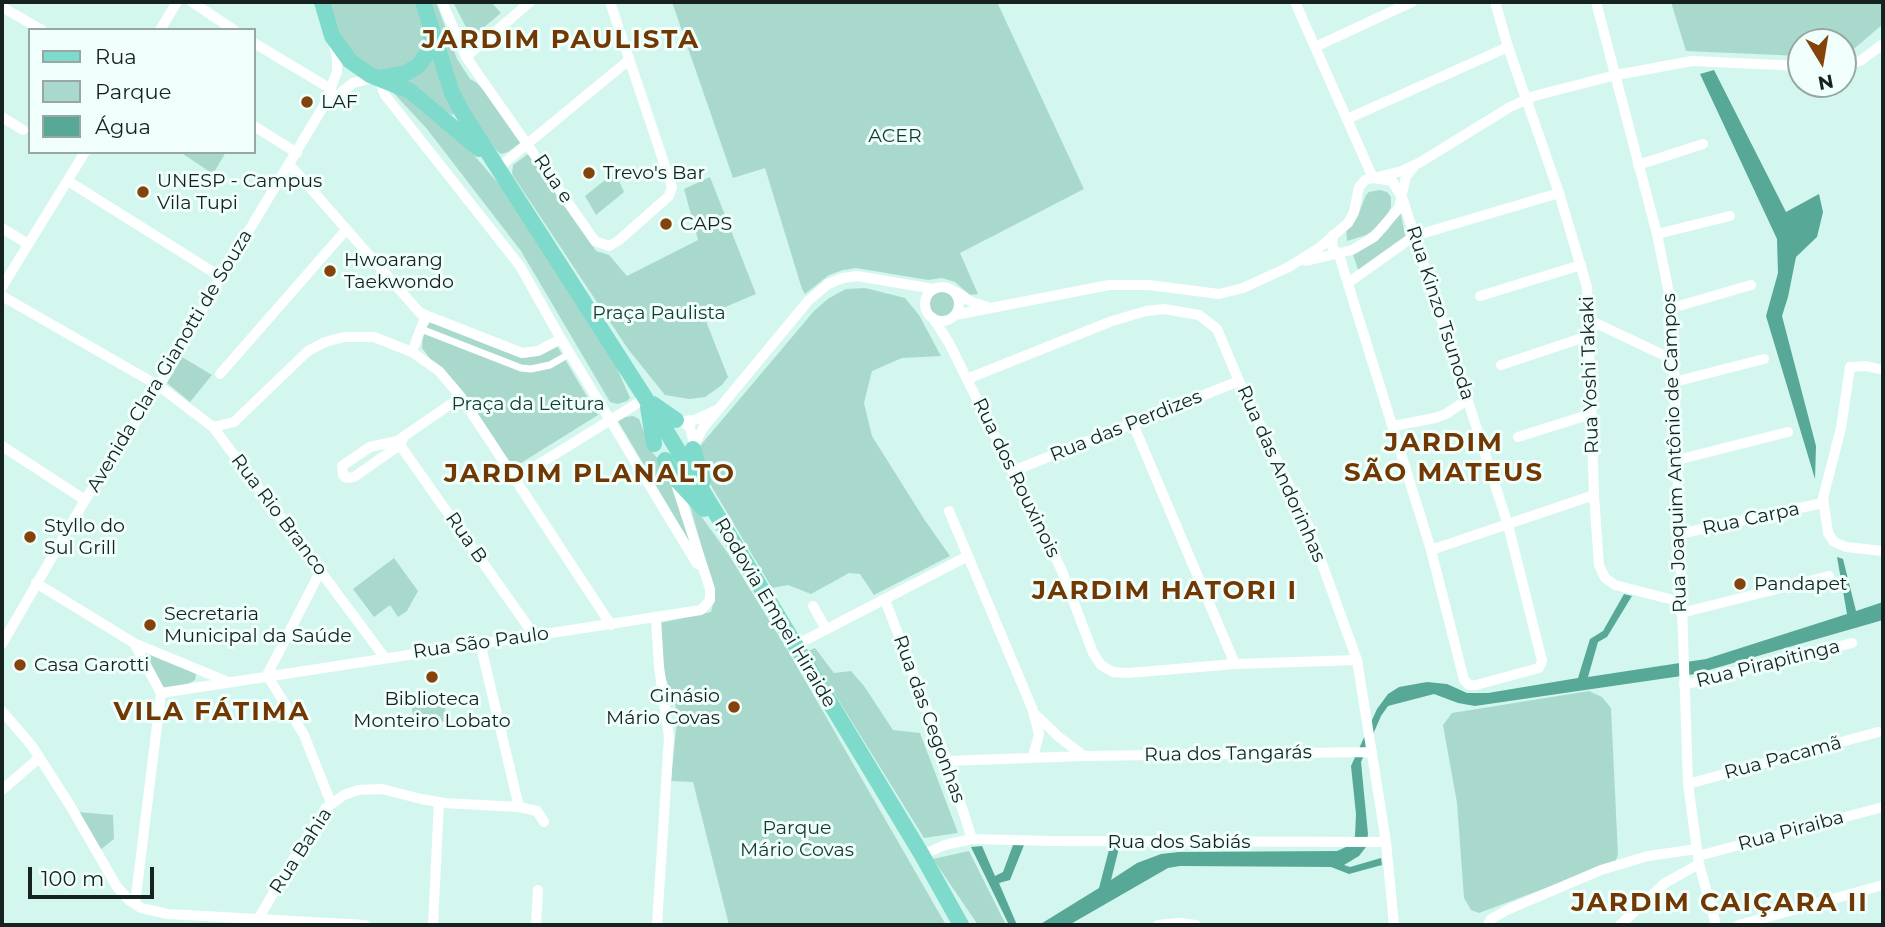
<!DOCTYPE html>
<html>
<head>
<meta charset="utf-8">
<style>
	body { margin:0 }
	#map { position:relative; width:1885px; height:927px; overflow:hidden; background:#d3f7ee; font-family:Montserrat,sans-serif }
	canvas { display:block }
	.frame { position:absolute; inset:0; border:4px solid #15221f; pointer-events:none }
	.legend { position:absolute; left:28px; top:28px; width:228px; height:126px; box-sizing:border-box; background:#f0fffb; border:2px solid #98a7a3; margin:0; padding:9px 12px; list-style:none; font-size:21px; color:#15221f }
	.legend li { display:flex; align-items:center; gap:14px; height:35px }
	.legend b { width:35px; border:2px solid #98a7a3 }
	.north { position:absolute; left:1787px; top:28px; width:70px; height:70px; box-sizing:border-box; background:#f0fffb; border:2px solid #98a7a3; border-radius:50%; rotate:169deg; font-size:19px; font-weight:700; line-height:28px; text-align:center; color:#15221f }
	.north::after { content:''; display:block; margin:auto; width:24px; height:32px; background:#83430b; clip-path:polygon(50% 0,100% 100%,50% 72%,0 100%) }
	.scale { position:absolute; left:28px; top:867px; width:126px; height:32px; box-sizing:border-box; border:4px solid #15221f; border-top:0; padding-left:9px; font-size:21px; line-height:24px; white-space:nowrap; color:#15221f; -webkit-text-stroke:5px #f0fffb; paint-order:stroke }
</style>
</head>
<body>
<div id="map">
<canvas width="1885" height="927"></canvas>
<div class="frame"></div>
<ul class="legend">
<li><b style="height:9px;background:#7edaca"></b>Rua</li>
<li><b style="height:19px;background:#a9d9cd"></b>Parque</li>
<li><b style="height:19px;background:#58a897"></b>Água</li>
</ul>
<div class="north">N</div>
<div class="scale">100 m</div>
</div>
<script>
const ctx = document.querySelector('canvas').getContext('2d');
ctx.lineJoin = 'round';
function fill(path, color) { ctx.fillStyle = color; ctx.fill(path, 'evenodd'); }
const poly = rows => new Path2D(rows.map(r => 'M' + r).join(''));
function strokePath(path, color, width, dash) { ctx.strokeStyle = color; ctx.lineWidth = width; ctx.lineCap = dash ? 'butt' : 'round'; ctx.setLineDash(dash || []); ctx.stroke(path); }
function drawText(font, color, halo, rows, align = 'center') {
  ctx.font = font + ' Montserrat,sans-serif'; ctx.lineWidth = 6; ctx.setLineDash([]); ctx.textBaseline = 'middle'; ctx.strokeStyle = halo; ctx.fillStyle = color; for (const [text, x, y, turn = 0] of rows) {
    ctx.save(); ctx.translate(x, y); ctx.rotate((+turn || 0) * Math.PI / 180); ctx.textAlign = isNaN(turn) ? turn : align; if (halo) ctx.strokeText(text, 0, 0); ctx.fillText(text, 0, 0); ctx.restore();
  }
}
fill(poly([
	[331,2,419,2,427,43,408,67,377,72,364,65,336,35,331,14],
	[426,2,436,2,457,59,470,79,477,83,520,130,520,143,508,152,501,154,497,151,460,102],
	[453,2,491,2,501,13,476,34,469,33],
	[672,2,997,2,1084,189,960,253,978,294,970,295,955,282,942,278,928,280,856,268,843,270,829,275,805,294,802,289,765,168,733,178],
	[1671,2,1883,2,1883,24,1855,48,1843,53,1843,42,1801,42,1801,56,1686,51],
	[431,55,455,113,452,115,399,79],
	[389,88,399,90,460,139,511,198,616,366,630,398,627,401,618,404,610,402,521,251,427,129],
	[180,152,226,152,213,174],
	[528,154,596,251,609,255,627,276,698,240,684,189,710,177,756,294,704,316,728,377,722,385,705,397,689,399,665,395,628,349,512,174,513,165],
	[615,172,624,192,596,215,585,196],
	[1380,190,1387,192,1391,197,1391,207,1387,215,1377,227,1366,235,1347,241,1346,229,1357,218,1366,195,1369,192],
	[1400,210,1406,239,1359,272,1352,252,1381,237,1389,228],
	[865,288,905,298,919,315,941,356,902,358,872,371,864,403,872,436,924,519,950,556,874,595,860,574,849,573,811,594,788,585,772,588,713,489,701,466,700,446,814,311,829,298,846,289],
	'929 304a13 13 0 1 1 26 0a13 13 0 1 1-26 0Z',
	[432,320,513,354,556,344,598,415,513,468,422,348,423,332],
	[182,357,212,375,190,402,167,383],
	[633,416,639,419,651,451,662,463,670,478,693,548,618,421,626,417],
	[688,498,727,552,787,649,946,925,729,925,693,782,671,781,677,719,675,702,664,674,660,623,711,612,715,596],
	[394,558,418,591,407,611,398,617,390,605,374,617,353,589],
	[142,648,193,669,196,675,195,680,188,684,164,689],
	[815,648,834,673,851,671,864,686,893,730,920,733,958,833,924,838,808,651],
	[1589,691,1602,697,1611,708,1618,855,1615,862,1479,913,1471,910,1464,898,1457,803,1443,725,1452,713],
	[444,698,447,721,415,727,411,704],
	[78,812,113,815,114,839,100,850],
	[969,851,1006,925,978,925,933,859]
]), '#a9d9cd');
fill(poly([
	[1714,70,1786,212,1819,194,1823,212,1817,237,1796,257,1788,297,1782,316,1816,446,1815,479,1766,316,1778,273,1777,239,1700,74],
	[1837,557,1843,559,1856,611,1883,602,1883,620,1695,674,1475,706,1458,703,1434,694,1388,706,1381,716,1361,762,1368,834,1366,847,1359,856,1344,865,1350,867,1381,858,1382,865,1349,874,1331,867,1180,866,1168,868,1069,925,1039,925,1099,888,1110,846,1119,848,1111,880,1137,863,1161,854,1179,852,1337,851,1346,847,1355,836,1356,814,1351,766,1377,709,1388,694,1399,687,1427,682,1447,684,1467,693,1488,693,1578,678,1590,639,1603,631,1624,594,1632,596,1607,637,1598,642,1588,677,1706,659,1847,614],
	[1013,845,1024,845,1010,880,999,883,1017,925,1009,925,971,847,982,846,995,876,1003,872]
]), '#58a897');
strokePath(poly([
	[421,329,521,368,531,369,550,365,569,354]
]), '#fff', 7);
strokePath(poly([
	[192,2,234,30],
	[442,2,466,57,595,241,609,246,618,241,669,196,672,187,610,2],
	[1295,2,1373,178],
	[1495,2,1508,47,1559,193,1587,287,1594,495,1599,565,1605,578,1615,585,1681,602],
	[1596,2,1657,234,1672,308,1688,784,1699,864,1716,925],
	[2,7,42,30],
	[160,30,177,2],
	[254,43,331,89],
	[1315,47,1412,2],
	[466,57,530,2],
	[1843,65,1860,61,1883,44],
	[327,104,353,83,378,77,385,95,520,266,561,339,697,564],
	[2,117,23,130],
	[1347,119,1508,47],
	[254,126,297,153],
	[290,165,420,313,522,353,538,351,561,339],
	[1638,165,1703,144],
	[498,168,629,60],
	[68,181,221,277],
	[2,228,28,244],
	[1657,234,1730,216],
	[1333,235,1332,247,1339,255,1431,550,1464,680,1469,685,1476,685,1539,668,1542,661,1508,525,1402,197,1392,181,1373,178],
	[1306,261,1352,250,1374,237,1399,208,1406,176,1413,168],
	[1287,268,1319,248,1348,223,1354,212,1359,187,1365,180,1402,171,1419,163,1510,107,1534,96,1616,75,1692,61,1801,66],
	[1348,283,1414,236,1559,193],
	'925 304a17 17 0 1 1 34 0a17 17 0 1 1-34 0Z',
	[2,287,85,152],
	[956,292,972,302,987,307],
	[2,296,159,386,213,427,385,658],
	[1480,296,1581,265],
	[1672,308,1751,285],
	[955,315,1109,285,1149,285,1219,294,1243,288,1291,266],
	[933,318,949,343,1062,571,1093,653,1101,665,1113,672,1128,673,1235,664,1357,660],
	[1589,320,1674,360],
	[412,352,426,315],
	[1501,365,1588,336],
	[1883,370,1866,366,1850,367,1841,428,1823,498,1828,533,1834,542,1846,547,1883,551],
	[220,374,346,230],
	[967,379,1112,321,1146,311,1164,309,1199,315,1217,329,1239,381,1308,525,1357,660,1386,842,1394,925],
	[1674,382,1764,359],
	[673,420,681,421,690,427,694,445],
	[681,421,695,420,716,410],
	[1133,424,1235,664],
	[1393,426,1435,418,1446,414,1467,400],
	[213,427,234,422,308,351,325,342,344,337,374,337,412,352,439,371,461,397,611,625],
	[404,437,400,445,354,477,346,478,343,475,342,466,370,447,397,441,461,397],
	[1518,437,1591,414],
	[397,441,534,635],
	[2,446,85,500],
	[691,451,703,428,808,301,828,284,843,278,857,276,934,289],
	[1677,460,1788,432],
	[1013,471,1239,381],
	[515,479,646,398],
	[949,511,1032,708,1039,734,1033,757],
	[1679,534,1823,503],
	[1431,550,1594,495],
	[321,570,267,675,304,735,331,803],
	[36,583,134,643,226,681],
	[885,600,947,761,972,839],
	[813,606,826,629],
	[1681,613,1829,576],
	[656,618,659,667,669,737,657,925],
	[134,643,161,693],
	[480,643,519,807,537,811,544,822],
	[2,644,85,500,159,386,221,277,323,107,337,72,337,59,334,43],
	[796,645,968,556],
	[1684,685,1852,643],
	[161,693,701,610,710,600,710,589,676,484],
	[2,711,32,746,71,807,117,887,129,900,141,908,168,914,365,925],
	[1036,715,1059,737,1084,756],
	[947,761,1084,756,1372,752],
	[1688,784,1878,732],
	[2,790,39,758],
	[922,855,945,845,972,839,1050,841,1386,842],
	[1698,856,1883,807],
	[135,904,161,693],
	[257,925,257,921,301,846,326,808,344,795,358,790,382,789,421,799,444,803,519,807],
	[433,925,439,802],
	[536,925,538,890],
	[1158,925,1179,923,1196,925],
	[1488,925,1491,919,1507,910,1601,870,1648,856,1697,849],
	[1620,925,1665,883,1699,864],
	[1739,925,1883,885]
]), '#fff', 10);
strokePath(poly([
	[322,2,332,36,350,61,370,75,410,91,479,149],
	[423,2,452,93,462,112,662,424,922,855,961,925],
	[384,77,406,73,418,66,429,51,431,35],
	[653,404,676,420],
	[648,407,654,444],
	[693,449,703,481],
	[665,460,674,477,704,509]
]), '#7edaca', 16);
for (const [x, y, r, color] of [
	[307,102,7,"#83430b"],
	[589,173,7,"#83430b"],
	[143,192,7,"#83430b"],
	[666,224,7,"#83430b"],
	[330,271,7,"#83430b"],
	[30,537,7,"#83430b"],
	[1740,584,7,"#83430b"],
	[150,625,7,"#83430b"],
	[20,665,7,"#83430b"],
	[432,677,7,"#83430b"],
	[734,707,7,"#83430b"]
]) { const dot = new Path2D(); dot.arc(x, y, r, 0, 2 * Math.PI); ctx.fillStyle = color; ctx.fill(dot); strokePath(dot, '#f0fffb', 2.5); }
drawText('19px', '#15221f', '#f0fffb', [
	["LAF",321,102],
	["Trevo's Bar",603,173],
	["UNESP - Campus",157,181],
	["Vila Tupi",157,203],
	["CAPS",680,224],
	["Hwoarang",344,260],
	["Taekwondo",344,282],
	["Styllo do",44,526],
	["Sul Grill",44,548],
	["Pandapet",1754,584],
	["Secretaria",164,614],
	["Municipal da Saúde",164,636],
	["Casa Garotti",34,665],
	["Ginásio",720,696,"right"],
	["Mário Covas",720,718,"right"],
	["Biblioteca",432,699,"center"],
	["Monteiro Lobato",432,721,"center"]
], 'left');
drawText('19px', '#143a32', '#f0fffb', [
	["ACER",895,136],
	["Praça Paulista",659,313],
	["Praça da Leitura",528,404],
	["Parque",797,828],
	["Mário Covas",797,850]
]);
drawText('19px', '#15221f', '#f0fffb', [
	["Rua e",553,179,56],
	["Rua Kinzo Tsunoda",1440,313,72],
	["Avenida Clara Gianotti de Souza",170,361,-59],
	["Rua Yoshi Takaki",1590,375,-92],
	["Rua das Perdizes",1126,426,-22],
	["Rua Joaquim Antônio de Campos",1675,453,-92],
	["Rua das Andorinhas",1281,474,66],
	["Rua dos Rouxinois",1016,478,64],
	["Rua Rio Branco",279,515,53],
	["Rua Carpa",1751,519,-12],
	["Rua B",466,538,55],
	["Rodovia Empei Hiraide",775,613,59],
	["Rua São Paulo",481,643,-8],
	["Rua Pirapitinga",1768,664,-14],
	["Rua das Cegonhas",929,719,70],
	["Rua dos Tangarás",1228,754,-1],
	["Rua Pacamã",1783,758,-15],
	["Rua Piraiba",1791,831,-15],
	["Rua dos Sabiás",1179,842],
	["Rua Bahia",301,851,-57]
]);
ctx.letterSpacing = '2px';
drawText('bold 26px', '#723804', '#f0fffb', [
	["JARDIM PAULISTA",561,40],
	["JARDIM",1444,443],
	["SÃO MATEUS",1444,473],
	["JARDIM PLANALTO",590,474],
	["JARDIM HATORI I",1165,591],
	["VILA FÁTIMA",212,712],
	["JARDIM CAIÇARA II",1720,903]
]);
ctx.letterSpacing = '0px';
</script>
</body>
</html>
